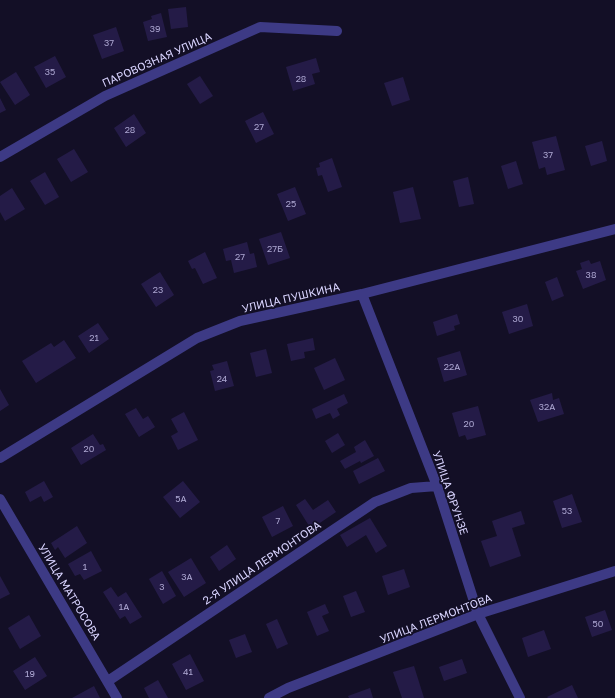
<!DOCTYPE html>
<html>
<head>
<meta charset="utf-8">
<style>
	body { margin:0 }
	canvas { display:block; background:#130f26 }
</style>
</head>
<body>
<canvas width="615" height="698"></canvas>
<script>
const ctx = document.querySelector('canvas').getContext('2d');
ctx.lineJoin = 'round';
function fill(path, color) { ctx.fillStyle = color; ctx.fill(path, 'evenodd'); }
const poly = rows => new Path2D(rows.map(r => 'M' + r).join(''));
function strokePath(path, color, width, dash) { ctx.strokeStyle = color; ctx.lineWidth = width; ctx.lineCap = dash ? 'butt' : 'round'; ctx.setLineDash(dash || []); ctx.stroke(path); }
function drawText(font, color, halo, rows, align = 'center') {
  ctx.font = font + ' "Golos Text",sans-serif'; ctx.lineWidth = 3.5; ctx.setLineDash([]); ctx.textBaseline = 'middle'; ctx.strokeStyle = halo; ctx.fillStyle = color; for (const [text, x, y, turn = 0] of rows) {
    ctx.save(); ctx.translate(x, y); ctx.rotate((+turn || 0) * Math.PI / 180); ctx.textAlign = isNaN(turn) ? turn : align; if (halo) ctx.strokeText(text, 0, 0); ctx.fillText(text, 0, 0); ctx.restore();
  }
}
fill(poly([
	[186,7,188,27,171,29,168,9],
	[161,13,167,37,148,41,143,22,152,19,151,16],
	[116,27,124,51,102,59,93,35],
	[55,56,66,77,46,88,34,67],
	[316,58,320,72,312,74,315,84,293,91,286,67],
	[16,72,30,95,15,105,0,82],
	[200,76,213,96,200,104,187,84],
	[403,77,410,100,392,106,384,83],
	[0,98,6,110,0,113],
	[263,112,274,134,256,143,245,121],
	[134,114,146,133,126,147,114,128],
	[556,136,565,170,547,175,545,167,539,169,532,142],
	[602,141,607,161,591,166,585,146],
	[74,149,88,172,71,182,57,159],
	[332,158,342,187,328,192,322,175,318,176,316,168,320,167,319,163],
	[516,161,523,184,508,189,501,166],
	[45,172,59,197,45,205,30,181],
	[468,177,474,204,459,207,453,181],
	[295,187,306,214,288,221,277,194],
	[413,187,421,219,400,223,393,192],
	[12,188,25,209,5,221,0,212,0,196],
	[281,232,290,258,268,265,259,239],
	[247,242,250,254,254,253,257,267,234,273,231,260,226,261,223,249],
	[205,252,217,278,203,284,195,268,192,269,188,261],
	[589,260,591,264,600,261,606,280,583,289,576,271,582,269,580,263],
	[160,272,174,295,156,307,141,284],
	[557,277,564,296,552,301,545,282],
	[527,304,533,326,509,334,502,312],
	[457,314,460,324,454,326,455,330,437,336,433,322],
	[98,323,109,339,89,353,78,336],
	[313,338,315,350,304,352,305,358,291,361,287,344],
	[64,340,76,358,36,383,22,361,51,343,54,347],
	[266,349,272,373,256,377,250,353],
	[460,351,467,375,444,382,437,358],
	[335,358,345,380,324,390,314,368],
	[227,361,234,386,215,391,210,371,214,370,212,365],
	[0,389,9,405,0,411],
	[552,393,553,400,559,398,564,414,538,422,530,400],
	[344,394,348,403,337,409,340,415,333,419,330,413,316,419,312,409],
	[478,406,486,435,467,440,465,435,459,437,452,413],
	[136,408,143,419,148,416,155,427,139,437,125,414],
	[184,412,198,440,178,450,171,436,178,432,171,419],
	[338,433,345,445,332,453,325,441],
	[93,434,100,445,103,444,106,450,81,465,71,448],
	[365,440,374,456,361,463,360,461,345,469,340,461,356,452,354,447],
	[378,458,385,471,359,484,353,471],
	[44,481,53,497,44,502,41,496,30,502,25,492],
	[183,481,200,502,180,518,163,497],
	[572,494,582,522,562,528,553,501],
	[305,499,313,510,328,500,336,512,311,529,296,505],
	[283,506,293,526,272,537,262,517],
	[521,511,525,524,512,528,521,556,490,567,481,541,497,536,492,521],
	[370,518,387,546,376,553,366,535,347,547,340,535],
	[77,526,87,543,65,558,58,547,55,550,51,543],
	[227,545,236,559,219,571,210,557],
	[91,551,102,571,84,580,80,574,75,576,68,564],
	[191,558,206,583,184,597,168,572],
	[404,569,410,587,388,595,382,576],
	[162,571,176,596,163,604,149,579],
	[0,576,10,594,0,599],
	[111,587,118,597,126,592,142,617,130,624,125,616,120,619,103,592],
	[356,591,365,612,351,617,343,596],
	[325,604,329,613,322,616,329,631,317,636,307,612],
	[605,610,612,630,592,637,585,617],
	[29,615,41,636,20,649,8,628],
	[277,619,288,644,277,649,266,624],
	[544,630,551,649,528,657,522,638],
	[245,634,252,652,236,658,229,640],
	[190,654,204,681,186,690,172,664],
	[35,657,47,676,25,690,13,671],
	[462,659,467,673,444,681,439,667],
	[414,666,424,698,402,698,393,672],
	[158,680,168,698,149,698,144,688],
	[572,685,578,698,548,698,547,697],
	[94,686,100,698,72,698],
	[370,688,373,698,349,698,348,696]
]), '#241b47');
strokePath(poly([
	[0,157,105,96,260,27,337,31],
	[362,294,437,486,478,614,520,698],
	[0,458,197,338,240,321,362,294,615,229],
	[0,499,117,698],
	[108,681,375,502,411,488,437,486],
	[269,698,288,688,478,614,615,571]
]), '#3d3a85', 10);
drawText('9px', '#aca6d1', null, [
	["39",155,29],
	["37",109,43],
	["35",50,72],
	["28",301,79],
	["27",259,127],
	["28",130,130],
	["37",548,155],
	["25",291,204],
	["27Б",275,249],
	["27",240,257],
	["38",591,275],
	["23",158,290],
	["30",518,319],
	["21",94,338],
	["22А",452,367],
	["24",222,379],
	["32А",547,407],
	["20",469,424],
	["20",89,449],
	["5А",181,499],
	["53",567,511],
	["7",278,521],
	["1",85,567],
	["3А",187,577],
	["3",162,587],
	["1А",124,607],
	["50",598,624],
	["41",188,672],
	["19",30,674]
]);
drawText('11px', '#d9d4ff', '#130f26', [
	["ПАРОВОЗНАЯ УЛИЦА",157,60,-24],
	["УЛИЦА ПУШКИНА",291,298,-13],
	["УЛИЦА ФРУНЗЕ",450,493,71],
	["2-Я УЛИЦА ЛЕРМОНТОВА",262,563,-34],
	["УЛИЦА МАТРОСОВА",69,592,59],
	["УЛИЦА ЛЕРМОНТОВА",436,619,-21]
]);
</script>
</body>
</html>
